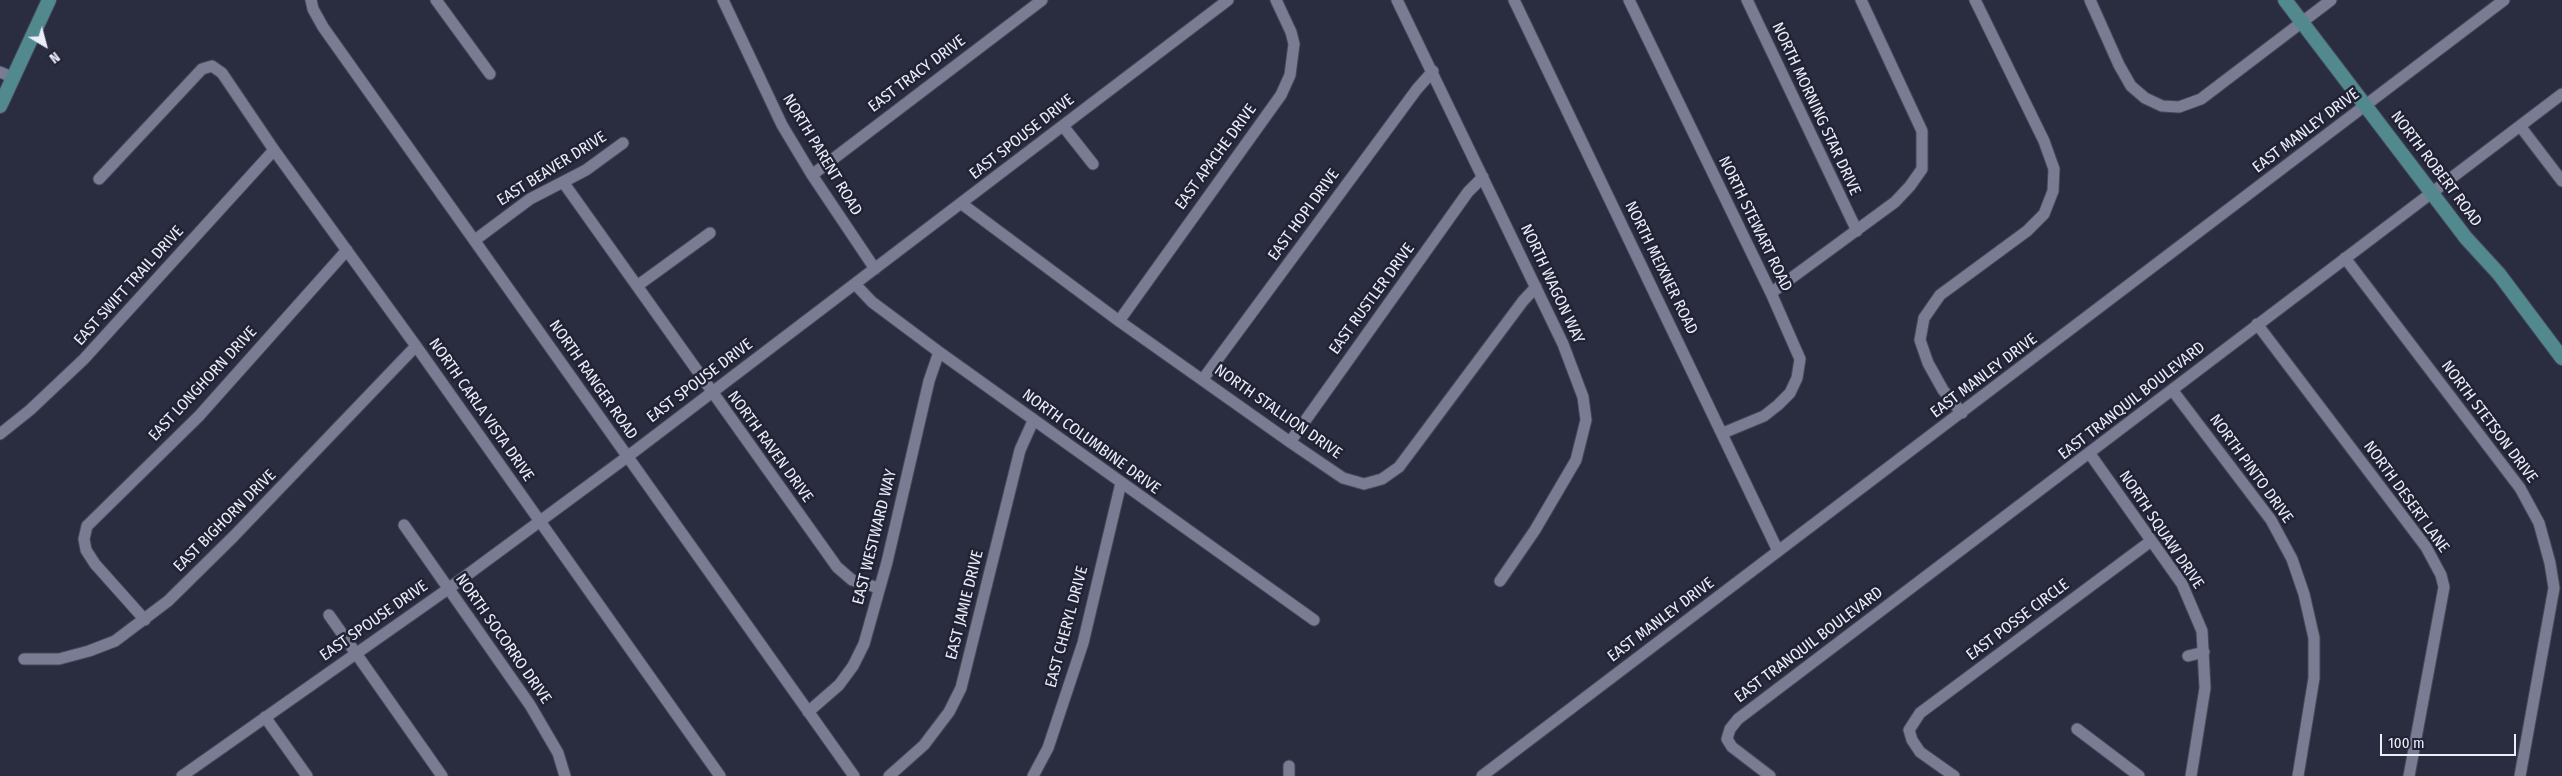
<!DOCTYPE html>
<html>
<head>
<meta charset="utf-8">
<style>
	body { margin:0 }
	#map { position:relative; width:2562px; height:776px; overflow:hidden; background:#2a2c40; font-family:"Fira Sans Condensed",sans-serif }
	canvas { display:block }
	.north { position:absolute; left:20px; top:20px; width:50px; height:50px; -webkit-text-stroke:4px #212335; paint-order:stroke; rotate:143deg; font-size:14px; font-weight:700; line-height:20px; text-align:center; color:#ebedf9 }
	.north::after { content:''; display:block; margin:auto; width:18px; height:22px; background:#ebedf9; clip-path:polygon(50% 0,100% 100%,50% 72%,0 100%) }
	.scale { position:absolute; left:2380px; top:734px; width:136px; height:22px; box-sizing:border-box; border:2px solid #ebedf9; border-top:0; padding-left:6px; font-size:15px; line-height:18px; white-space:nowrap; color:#ebedf9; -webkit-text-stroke:4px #212335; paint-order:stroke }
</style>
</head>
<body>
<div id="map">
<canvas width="2562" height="776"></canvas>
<div class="north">N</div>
<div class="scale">100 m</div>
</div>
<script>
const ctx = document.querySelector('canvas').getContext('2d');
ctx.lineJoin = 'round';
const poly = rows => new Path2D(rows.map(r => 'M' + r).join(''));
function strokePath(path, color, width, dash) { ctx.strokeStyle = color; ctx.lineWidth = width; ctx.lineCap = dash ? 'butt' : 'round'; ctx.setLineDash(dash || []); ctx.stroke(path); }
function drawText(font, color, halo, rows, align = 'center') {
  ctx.font = font + ' "Fira Sans Condensed",sans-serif'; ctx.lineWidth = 5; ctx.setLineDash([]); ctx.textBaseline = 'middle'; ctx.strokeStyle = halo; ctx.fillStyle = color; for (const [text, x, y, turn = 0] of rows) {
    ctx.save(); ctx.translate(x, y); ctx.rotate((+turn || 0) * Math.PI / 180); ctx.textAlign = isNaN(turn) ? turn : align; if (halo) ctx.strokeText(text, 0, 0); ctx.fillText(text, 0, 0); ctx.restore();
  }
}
const minor = poly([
	[311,0,313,9,323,27,854,776],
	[436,0,490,74],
	[723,0,782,125,812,175,875,269],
	[1397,0,1563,344,1583,397,1586,420,1576,460,1535,530,1500,581],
	[1514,0,1778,551],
	[1629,0,1771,293,1800,359,1797,378,1790,393,1778,405,1764,416,1723,433],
	[1747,0,1857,231],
	[2090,0,2119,65,2131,86,2145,98,2162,106,2179,107,2201,99,2331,0],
	[0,72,14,78],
	[1063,126,1093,164],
	[2520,126,2562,181],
	[812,175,1042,0],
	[99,179,202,69,212,66,222,73,274,150,416,346,720,776],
	[563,182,837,567,852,580,879,588],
	[962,204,1119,321,1290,442,1343,478,1364,484,1382,479,1399,467,1523,301,1536,287],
	[475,240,530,199,586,170,623,143],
	[2345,258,2520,488,2539,523,2550,563,2554,588,2520,776],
	[855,284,872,302,939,352,1314,620],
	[637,286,710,233],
	[1771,293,1895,202,1910,186,1922,169,1922,131,1861,0],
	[1119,321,1281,95,1290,75,1294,44,1291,32,1276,0],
	[2257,324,2426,547,2441,575,2444,587,2409,776],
	[1203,379,1417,89,1433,71],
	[2173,391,2271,520,2292,559,2304,594,2314,638,2314,678,2298,776],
	[1962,413,1943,390,1928,363,1920,340,1924,318,1940,295,2027,231,2044,214,2053,191,2054,169,2044,141,1975,0],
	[0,434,30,410,84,359,274,150],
	[1290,442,1468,192,1483,177],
	[2090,454,2182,584,2202,631,2205,688,2191,776],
	[404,525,530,705,558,753,565,776],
	[329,615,442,776],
	[145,620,95,564,86,550,84,539,87,526,199,416,347,250],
	[2188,656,2204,652],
	[24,659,59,659,89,651,115,641,168,601,233,537,416,346],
	[808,712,839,685,853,666,864,644,887,562,929,381,939,352],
	[265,717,307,776],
	[2077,729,2139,776],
	[182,776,448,589,627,457,1228,0],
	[889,776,924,745,949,712,961,688,1020,450,1033,421],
	[1033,776,1048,748,1083,643,1121,483],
	[1289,776,1289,766],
	[1482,776,2504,0],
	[1770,776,1732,747,1727,739,1730,729,1738,719,2562,94],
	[1954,776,1920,752,1912,740,1909,730,1920,713,2151,541]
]);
const major = poly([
	[2285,0,2466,238,2499,274,2562,358],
	[0,106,49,0]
]);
strokePath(minor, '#474959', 13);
strokePath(major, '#474959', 16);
strokePath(minor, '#797c93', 11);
strokePath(major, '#51898e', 14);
drawText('16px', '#ebedf9', '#212335', [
	["EAST TRACY DRIVE",917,74,-37],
	["NORTH MORNING STAR DRIVE",1816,109,65],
	["EAST MANLEY DRIVE",2306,131,-37],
	["EAST SPOUSE DRIVE",1022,137,-38],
	["NORTH PARENT ROAD",822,155,59],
	["EAST APACHE DRIVE",1216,157,-54],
	["EAST BEAVER DRIVE",552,169,-32],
	["NORTH ROBERT ROAD",2436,169,53],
	["EAST HOPI DRIVE",1304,215,-54],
	["NORTH STEWART ROAD",1755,224,64],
	["NORTH MEIXNER ROAD",1661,268,64],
	["NORTH WAGON WAY",1552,284,65],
	["EAST SWIFT TRAIL DRIVE",129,286,-48],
	["EAST RUSTLER DRIVE",1372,299,-54],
	["EAST MANLEY DRIVE",1984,376,-37],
	["NORTH RANGER ROAD",593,380,55],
	["EAST SPOUSE DRIVE",700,381,-37],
	["EAST LONGHORN DRIVE",203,384,-47],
	["EAST TRANQUIL BOULEVARD",2132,401,-38],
	["NORTH CARLA VISTA DRIVE",481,410,55],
	["NORTH STALLION DRIVE",1278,412,35],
	["NORTH STETSON DRIVE",2489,422,53],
	["NORTH COLUMBINE DRIVE",1091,442,36],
	["NORTH RAVEN DRIVE",770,447,54],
	["NORTH PINTO DRIVE",2251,469,54],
	["NORTH DESERT LANE",2406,497,54],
	["EAST BIGHORN DRIVE",225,521,-45],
	["NORTH SQUAW DRIVE",2161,530,56],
	["EAST WESTWARD WAY",875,537,-76],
	["EAST JAMIE DRIVE",965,605,-76],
	["EAST MANLEY DRIVE",1661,620,-37],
	["EAST POSSE CIRCLE",2018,620,-37],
	["EAST SPOUSE DRIVE",374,621,-35],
	["EAST CHERYL DRIVE",1067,627,-75],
	["NORTH SOCORRO DRIVE",503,639,55],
	["EAST TRANQUIL BOULEVARD",1809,645,-37]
]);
</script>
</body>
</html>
